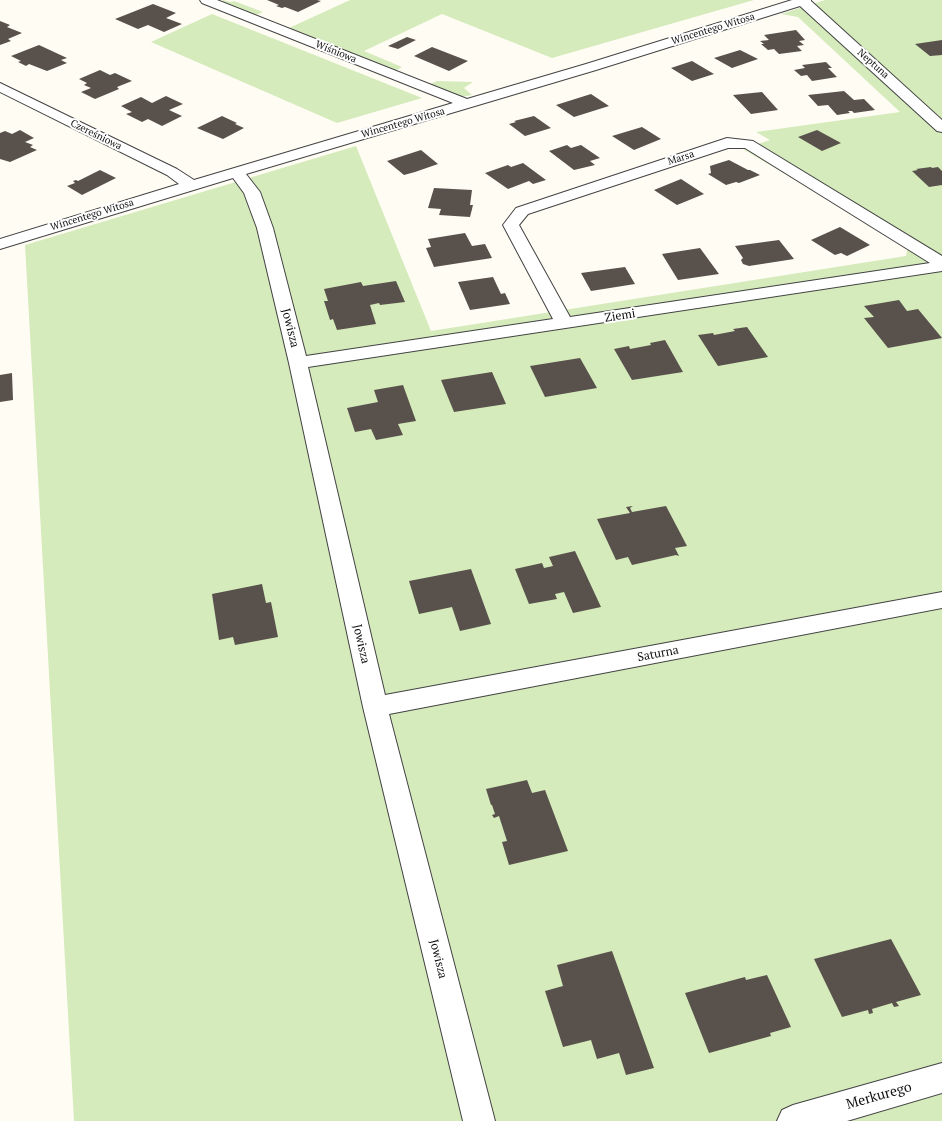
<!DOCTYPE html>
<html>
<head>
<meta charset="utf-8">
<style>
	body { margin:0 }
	canvas { display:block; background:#fffcf3 }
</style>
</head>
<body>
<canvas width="942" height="1121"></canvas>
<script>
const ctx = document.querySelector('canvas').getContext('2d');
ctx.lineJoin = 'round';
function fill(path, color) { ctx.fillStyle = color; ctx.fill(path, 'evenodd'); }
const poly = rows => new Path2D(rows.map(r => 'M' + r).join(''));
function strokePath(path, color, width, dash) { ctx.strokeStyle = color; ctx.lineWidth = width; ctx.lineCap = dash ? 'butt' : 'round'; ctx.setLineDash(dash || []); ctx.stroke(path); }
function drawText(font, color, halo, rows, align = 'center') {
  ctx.font = font + ' "PT Serif",serif'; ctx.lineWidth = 4; ctx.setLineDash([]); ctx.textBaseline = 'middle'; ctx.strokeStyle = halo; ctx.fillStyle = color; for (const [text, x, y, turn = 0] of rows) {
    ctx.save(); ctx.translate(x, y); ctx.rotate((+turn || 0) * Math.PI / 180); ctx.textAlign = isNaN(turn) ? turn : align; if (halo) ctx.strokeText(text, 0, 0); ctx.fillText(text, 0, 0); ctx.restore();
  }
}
fill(poly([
	[223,0,231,2,234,1,263,12,256,15,222,2],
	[350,0,754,0,552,58,442,14,364,51,402,67,395,71,289,28],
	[825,0,942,0,942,1121,74,1121,25,245,356,146,431,331,906,256,908,247,743,149,770,140,756,132,900,112,798,17,781,14],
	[212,14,422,98,337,123,151,42],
	[437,81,473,82,464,88,472,95,462,97,430,84]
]), '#d5ebbb');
fill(poly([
	[267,0,317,0,321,1,298,12,285,7,282,8,276,6,279,5],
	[153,4,176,13,166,18,182,24,164,32,148,25,138,29,115,19],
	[0,21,10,25,7,27,22,33,8,39,11,41,0,45],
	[796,30,805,40,799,41,804,45,797,46,802,51,779,54,774,49,768,50,761,44,764,44,760,41,769,40,764,35],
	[407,37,416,40,398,49,388,46],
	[942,40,942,55,930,56,915,44],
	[39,45,67,58,61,60,67,63,47,71,29,64,26,66,18,62,21,61,11,56],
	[432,47,468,61,449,71,414,56],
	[740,50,758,59,732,68,714,58],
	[692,61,714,74,692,81,671,68],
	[826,62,832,68,828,68,837,77,812,81,807,75,801,76,794,70,805,68,802,65],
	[100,70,110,75,115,73,132,81,117,87,119,89,95,99,81,92,91,88,84,85,87,83,79,79],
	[844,91,854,100,864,99,875,110,854,113,852,111,848,111,850,113,837,115,828,105,818,106,808,95],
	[762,92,778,110,751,114,733,95],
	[591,94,609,106,574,117,556,105],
	[166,96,183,104,169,110,182,116,162,126,148,119,142,122,126,114,132,112,121,106,141,97,152,103],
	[222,116,237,123,235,124,244,128,223,139,197,128],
	[534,116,551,128,525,136,509,124,516,122,514,121],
	[642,127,661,139,634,150,612,136],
	[20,130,34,138,25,142,33,145,30,147,37,150,10,162,0,159,0,133,5,131,12,134],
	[817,130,841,143,822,151,798,137],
	[567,145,571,148,581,145,600,158,590,161,595,165,574,170,549,151],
	[421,150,438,164,415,172,404,175,387,161],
	[729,160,748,170,750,170,760,175,739,183,736,182,726,185,708,174,711,173,710,166],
	[523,163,546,180,533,184,529,181,508,189,485,173,508,165,511,167],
	[931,167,932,168,938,167,942,171,942,185,929,187,912,171,918,170,916,169],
	[100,170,116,178,82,195,67,186,75,183,73,181,76,180,78,181],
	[681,179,704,194,677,205,654,190],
	[434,188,472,190,470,205,473,205,470,217,439,215,441,209,428,208],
	[840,227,870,245,847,256,841,253,835,255,811,240],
	[465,233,472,246,485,244,492,258,434,267,426,248,431,247,428,239],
	[779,240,794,259,749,266,743,264,741,260,743,258,735,246],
	[700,248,719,274,678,280,662,254],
	[625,267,635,284,591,291,581,273],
	[493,277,501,294,505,293,510,304,470,310,458,282],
	[396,281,405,302,380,305,379,303,370,305,376,324,337,330,333,319,330,320,324,301,328,301,324,289,361,282,363,286],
	[899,300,907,311,918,309,942,338,888,348,864,318,874,317,864,306],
	[747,327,768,357,718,366,698,335,713,333,714,335,735,331,733,329],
	[665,340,683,372,632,380,614,349,629,346,630,349,651,345,650,343],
	[580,358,597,388,545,397,530,366],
	[492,372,506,404,454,412,441,380],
	[12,373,13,400,0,402,0,375],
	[403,385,416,421,398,424,403,435,376,440,371,429,355,432,347,408,378,402,374,390],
	[633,506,630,508,632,512,666,506,687,546,675,548,679,556,676,555,632,565,628,557,616,560,597,519,630,513,626,507],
	[575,551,601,607,573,613,564,592,555,594,557,599,529,604,515,569,542,563,544,568,553,566,549,557],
	[471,569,491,624,460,631,452,607,419,614,409,581],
	[262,584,266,603,271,602,278,637,235,645,233,637,219,640,212,594],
	[527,780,532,793,545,790,568,851,509,865,502,842,507,841,499,816,494,818,492,815,495,814,492,805,491,805,486,789],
	[891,939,921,995,896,1002,899,1006,894,1007,892,1003,872,1009,873,1013,869,1014,868,1010,842,1017,814,959],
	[612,951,654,1068,626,1075,619,1053,597,1059,591,1040,563,1047,545,991,563,986,557,965],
	[767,975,791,1027,770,1033,771,1036,709,1053,685,993,745,977,746,980]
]), '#59514c');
const minor = poly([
	[200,0,217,0,467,99,586,64,792,0,811,0,811,1,942,120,942,132,937,131,800,6,596,70,246,174,260,192,273,228,306,356,553,319,503,225,516,208,727,138,753,141,942,256,942,271,308,367,385,695,942,592,942,608,389,714,495,1121,463,1121,363,707,289,363,257,228,244,193,233,178,0,249,0,239,179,184,167,175,0,92,0,83,177,169,194,180,453,103,202,3,200,0],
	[728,148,745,148,930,263,570,317,519,225,528,214,728,148],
	[942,1063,942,1093,847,1121,777,1121,782,1110,793,1105,942,1063]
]);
strokePath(minor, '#434343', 2);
fill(minor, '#fff');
drawText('10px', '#101010', '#fff', [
	["Wincentego Witosa",713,29,-17],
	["Wiśniowa",336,52,22],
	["Neptuna",873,64,42],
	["Wincentego Witosa",403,123,-16],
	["Czereśniowa",96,135,26],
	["Marsa",681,158,-18],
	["Wincentego Witosa",92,215,-17]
]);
drawText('12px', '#101010', '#fff', [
	["Ziemi",620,316,-9],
	["Jowisza",290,328,76],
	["Jowisza",361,644,77],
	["Saturna",658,654,-11],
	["Jowisza",438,959,76]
]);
drawText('14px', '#101010', '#fff', [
	["Merkurego",879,1096,-16]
]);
</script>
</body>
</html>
